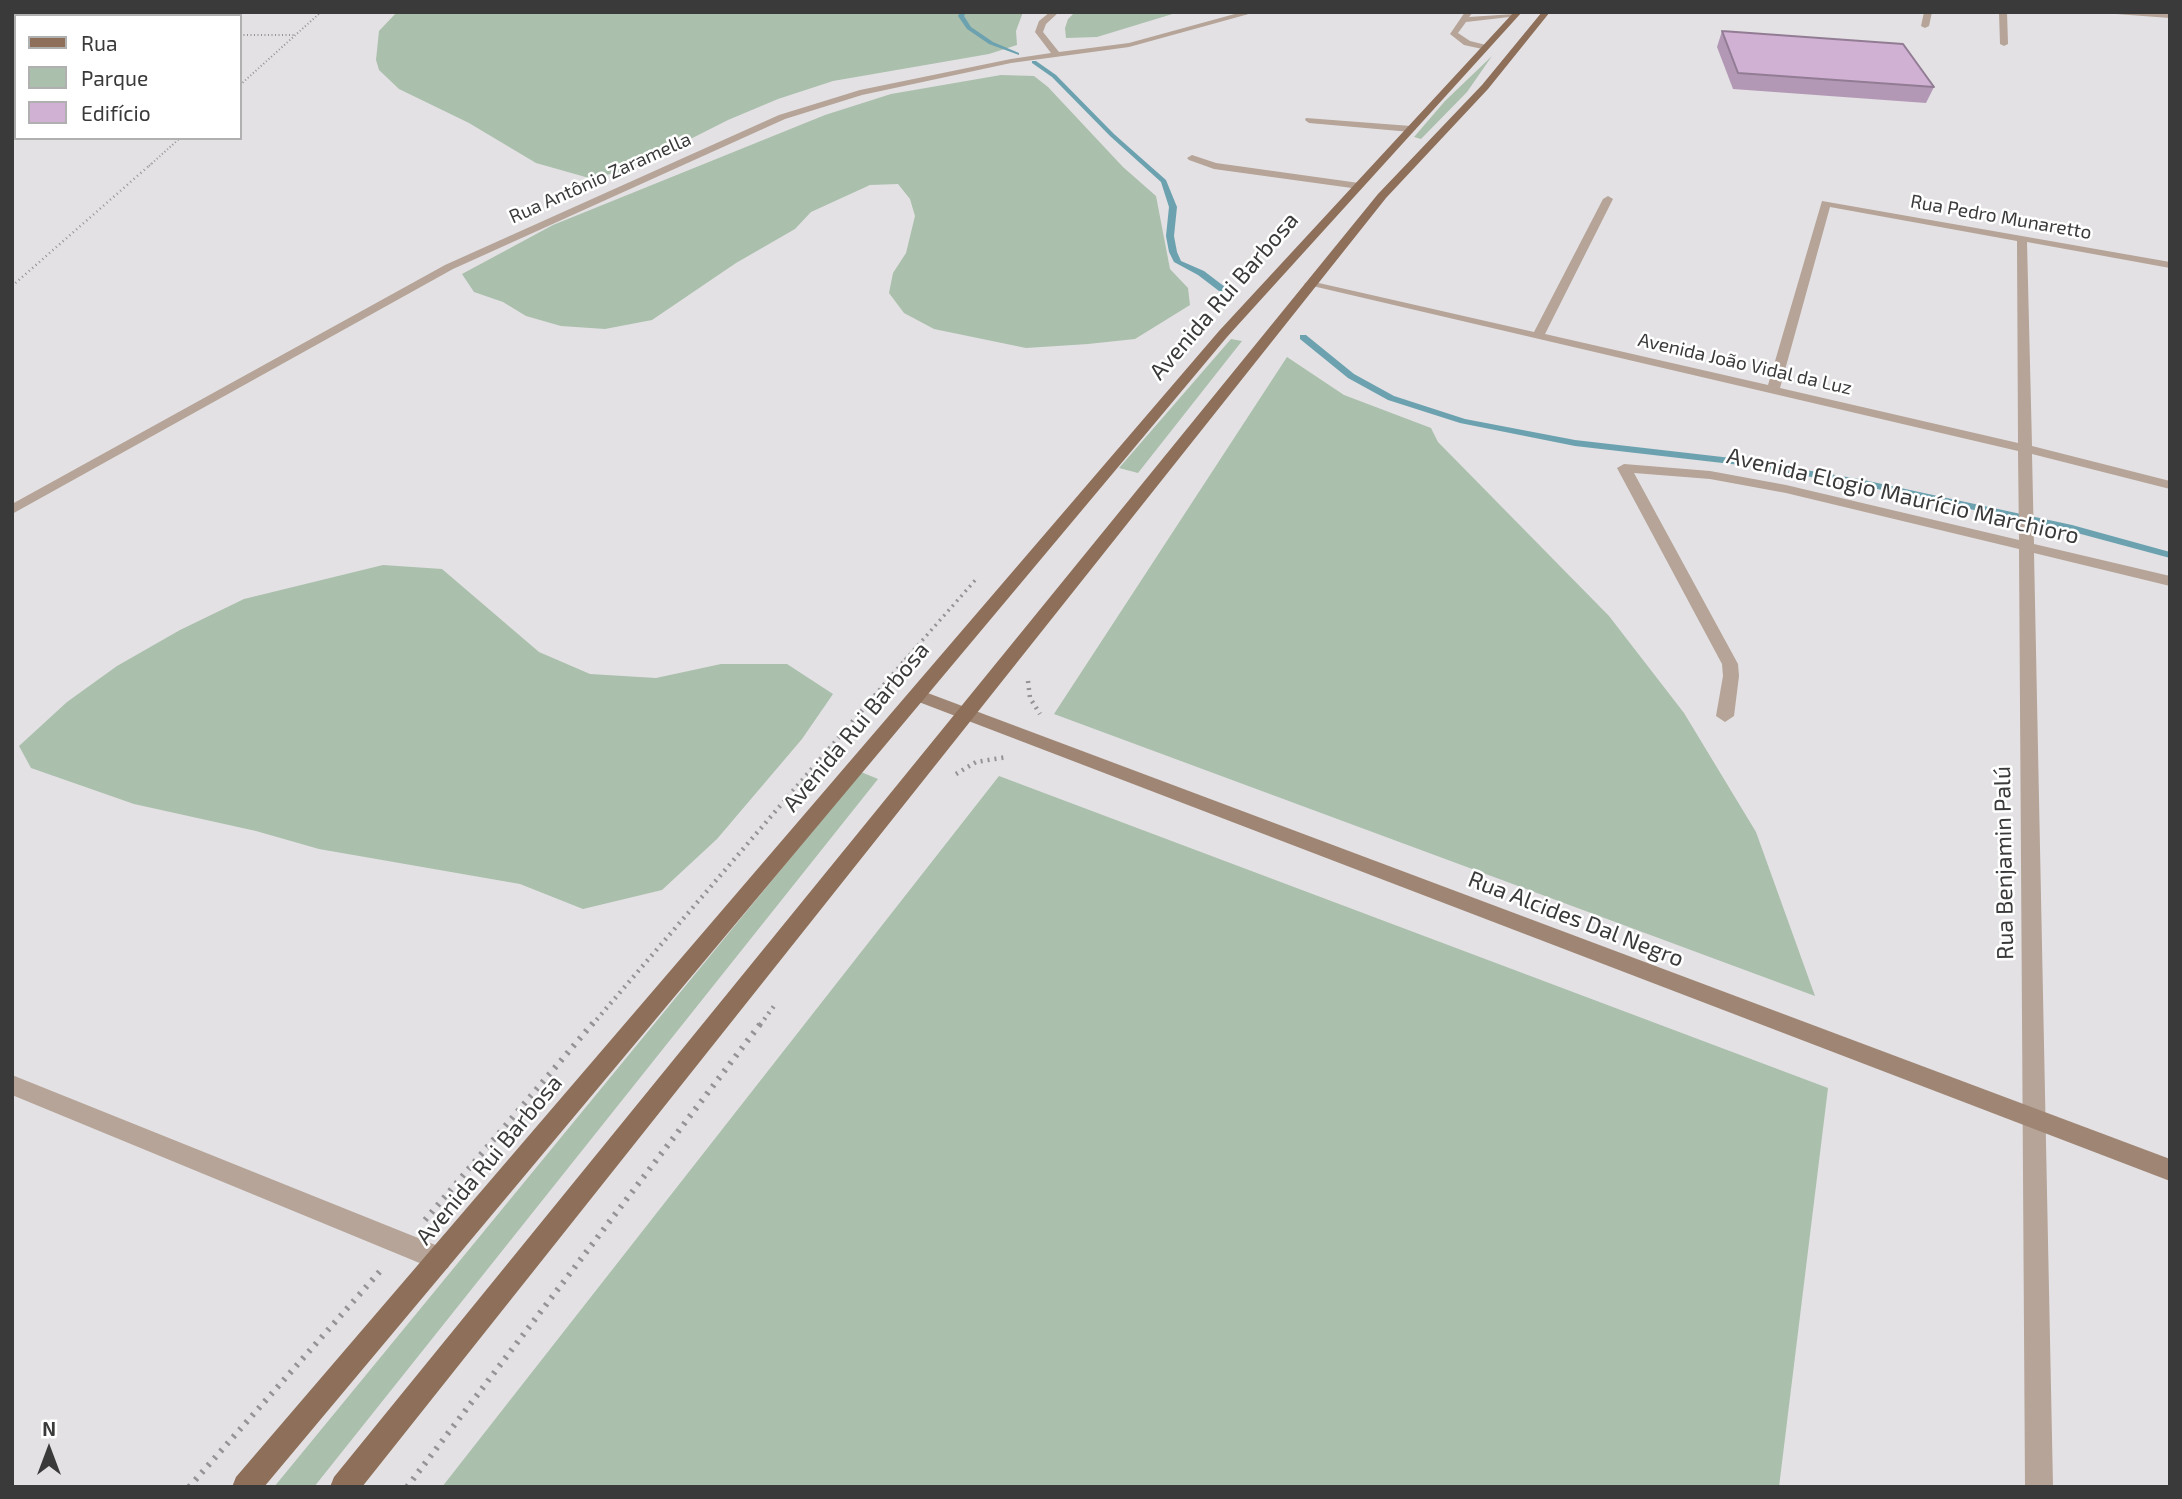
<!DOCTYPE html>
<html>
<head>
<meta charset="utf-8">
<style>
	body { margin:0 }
	#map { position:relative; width:2182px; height:1499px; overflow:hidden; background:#e3e1e4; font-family:"Exo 2",sans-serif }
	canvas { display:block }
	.frame { position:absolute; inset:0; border:14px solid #3b3a3b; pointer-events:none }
	.legend { position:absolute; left:14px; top:14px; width:228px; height:126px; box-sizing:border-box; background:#fff; border:2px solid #b1b0b1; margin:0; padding:9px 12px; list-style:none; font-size:21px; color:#3b3a3b }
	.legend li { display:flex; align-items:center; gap:14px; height:35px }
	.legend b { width:35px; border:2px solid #b1b0b1 }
	.north { position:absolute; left:14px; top:1415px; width:70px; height:70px; -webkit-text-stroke:5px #fff; paint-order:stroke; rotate:0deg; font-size:19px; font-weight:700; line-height:28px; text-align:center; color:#3b3a3b }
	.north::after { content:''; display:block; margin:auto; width:24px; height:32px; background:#3b3a3b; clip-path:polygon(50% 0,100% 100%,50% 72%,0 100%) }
</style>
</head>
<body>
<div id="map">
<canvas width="2182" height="1499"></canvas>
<div class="frame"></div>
<ul class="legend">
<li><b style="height:9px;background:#8e6f59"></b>Rua</li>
<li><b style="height:19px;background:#aabfac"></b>Parque</li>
<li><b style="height:19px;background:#d0b1d4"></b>Edifício</li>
</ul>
<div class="north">N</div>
</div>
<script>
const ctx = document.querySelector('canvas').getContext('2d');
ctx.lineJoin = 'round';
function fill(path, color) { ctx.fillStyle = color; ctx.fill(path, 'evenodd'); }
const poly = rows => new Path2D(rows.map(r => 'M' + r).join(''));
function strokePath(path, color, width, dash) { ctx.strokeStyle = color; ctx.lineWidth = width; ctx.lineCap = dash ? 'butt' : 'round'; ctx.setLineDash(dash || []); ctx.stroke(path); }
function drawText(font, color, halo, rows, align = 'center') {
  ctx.font = font + ' "Exo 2",sans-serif'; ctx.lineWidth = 5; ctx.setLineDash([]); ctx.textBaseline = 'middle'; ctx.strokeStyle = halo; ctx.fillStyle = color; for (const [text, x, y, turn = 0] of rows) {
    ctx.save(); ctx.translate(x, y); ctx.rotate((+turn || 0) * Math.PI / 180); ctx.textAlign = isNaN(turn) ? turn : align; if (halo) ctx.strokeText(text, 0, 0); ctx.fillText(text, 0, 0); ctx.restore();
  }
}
fill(poly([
	[397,12,1023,12,1016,31,1017,45,989,54,833,81,778,99,728,120,627,171,589,178,536,163,469,123,399,89,379,70,376,60,379,31],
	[1075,12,1179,12,1097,37,1066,38,1065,28,1068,19],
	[1492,56,1467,92,1421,139,1414,137,1445,101],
	[1001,75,1034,76,1048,87,1123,167,1156,196,1170,269,1188,288,1190,305,1135,339,1088,344,1026,348,934,329,904,313,889,293,893,273,906,253,915,216,910,199,898,184,870,185,811,212,795,229,736,263,652,320,605,329,561,326,526,316,503,302,474,292,462,274,553,225,825,115,891,94],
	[1231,339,1242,341,1138,473,1119,468],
	[1287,357,1344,395,1431,428,1438,442,1609,616,1684,713,1756,832,1815,996,1054,714],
	[383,565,442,569,539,652,590,674,656,678,721,664,787,664,833,694,802,739,717,839,662,890,583,909,520,884,319,849,256,831,134,804,31,768,19,746,67,702,117,666,180,630,244,599],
	[861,772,878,779,314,1487,274,1487],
	[999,776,1828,1088,1779,1487,442,1487]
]), '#aabfac');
fill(poly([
	[960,12,966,12,964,16,971,27,993,42,1019,53,1019,55,989,44,967,29,958,16,960,12],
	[1032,61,1036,61,1056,75,1114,134,1166,180,1177,207,1174,236,1177,252,1181,261,1204,271,1225,287,1225,291,1219,291,1198,275,1174,262,1169,252,1166,236,1169,207,1161,182,1110,136,1052,77,1032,63,1032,61],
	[1300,335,1306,335,1354,374,1394,396,1465,419,1575,440,1740,459,1859,479,2072,525,2170,552,2170,558,2066,530,1859,485,1740,465,1575,446,1460,423,1388,400,1348,378,1300,339,1300,335]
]), '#6ca2af');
strokePath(poly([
	[134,16,136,12],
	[12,32,16,32],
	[240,35,295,35],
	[240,85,321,12],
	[149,166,180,138]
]), '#959395', 2, [1, 2.5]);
strokePath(poly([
	[12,286,151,164]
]), '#959395', 2.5, [1, 3.5]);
strokePath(poly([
	[905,660,978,577]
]), '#959395', 3.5, [2, 4.5]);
strokePath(poly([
	[1028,681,1030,698,1040,714],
	[956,774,976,762,1007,757],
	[592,1025,907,658],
	[760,1025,774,1006]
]), '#959395', 4.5, [2, 5]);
strokePath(poly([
	[425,1220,593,1023],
	[189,1487,382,1269],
	[407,1487,761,1023]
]), '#959395', 6, [2.5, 7]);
fill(poly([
	[1465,12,1473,12,1469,17,1514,14,1518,16,1466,22,1458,33,1470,41,1490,46,1487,50,1464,45,1450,34,1465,12],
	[1924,12,1932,12,1929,26,1925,28,1921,26,1924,12],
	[1999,12,2007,12,2008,44,2004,46,2000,44,1999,12],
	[1306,118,1411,126,1416,129,1411,132,1309,123,1305,120,1306,118],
	[1192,155,1216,163,1359,183,1364,186,1359,189,1214,169,1189,160,1187,158,1192,155],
	[12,1075,448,1250,451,1259,448,1268,439,1271,12,1095,12,1075]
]), '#b5a497');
fill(poly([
	[1050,12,1059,12,1046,24,1043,32,1059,52,1129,43,1242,12,1256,12,1129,47,1011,63,862,95,785,119,453,269,12,514,12,504,445,265,779,115,860,90,1011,59,1051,53,1035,32,1039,21,1050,12],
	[2112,12,2170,14,2170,18,2116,14,2112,12],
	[1608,196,1613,199,1545,334,1768,385,1822,201,2170,262,2170,268,2027,242,2032,446,2170,481,2170,489,2032,454,2034,544,2170,576,2170,586,2034,553,2053,1487,2025,1487,2019,549,1786,493,1710,479,1634,473,1738,664,1739,676,1734,716,1725,722,1716,716,1723,676,1722,664,1617,468,1624,464,1710,471,1786,485,2019,540,2018,451,1304,284,1310,281,1534,332,1603,199,1608,196],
	[1830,207,2017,241,2018,443,1780,388,1830,207]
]), '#b5a497');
fill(poly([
	[917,689,2170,1159,2170,1181,911,699,909,695,917,689]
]), '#9f8573');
fill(poly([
	[1514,12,1522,12,1227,337,264,1487,232,1487,236,1477,1219,331,1514,12],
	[1542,12,1550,12,1488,89,1386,198,362,1487,330,1487,334,1477,1378,194,1482,85,1542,12]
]), '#8e6f59');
fill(poly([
	[1722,31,1934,87,1926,103,1733,89,1717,47]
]), '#b398b6');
const building = poly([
	[1722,31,1903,44,1934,87,1738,73,1722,31]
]);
fill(building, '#d0b1d4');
strokePath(building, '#927c94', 2);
drawText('19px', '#3b3a3b', '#fff', [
	["Rua Antônio Zaramella",600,178,-24],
	["Rua Pedro Munaretto",2001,217,10],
	["Avenida João Vidal da Luz",1745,364,13]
]);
drawText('23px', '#3b3a3b', '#fff', [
	["Avenida Rui Barbosa",1224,296,-49],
	["Avenida Elogio Maurício Marchioro",1903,496,13],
	["Avenida Rui Barbosa",856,727,-50],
	["Rua Benjamin Palú",2004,863,-91],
	["Rua Alcides Dal Negro",1576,919,21],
	["Avenida Rui Barbosa",489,1160,-50]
]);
</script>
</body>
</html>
